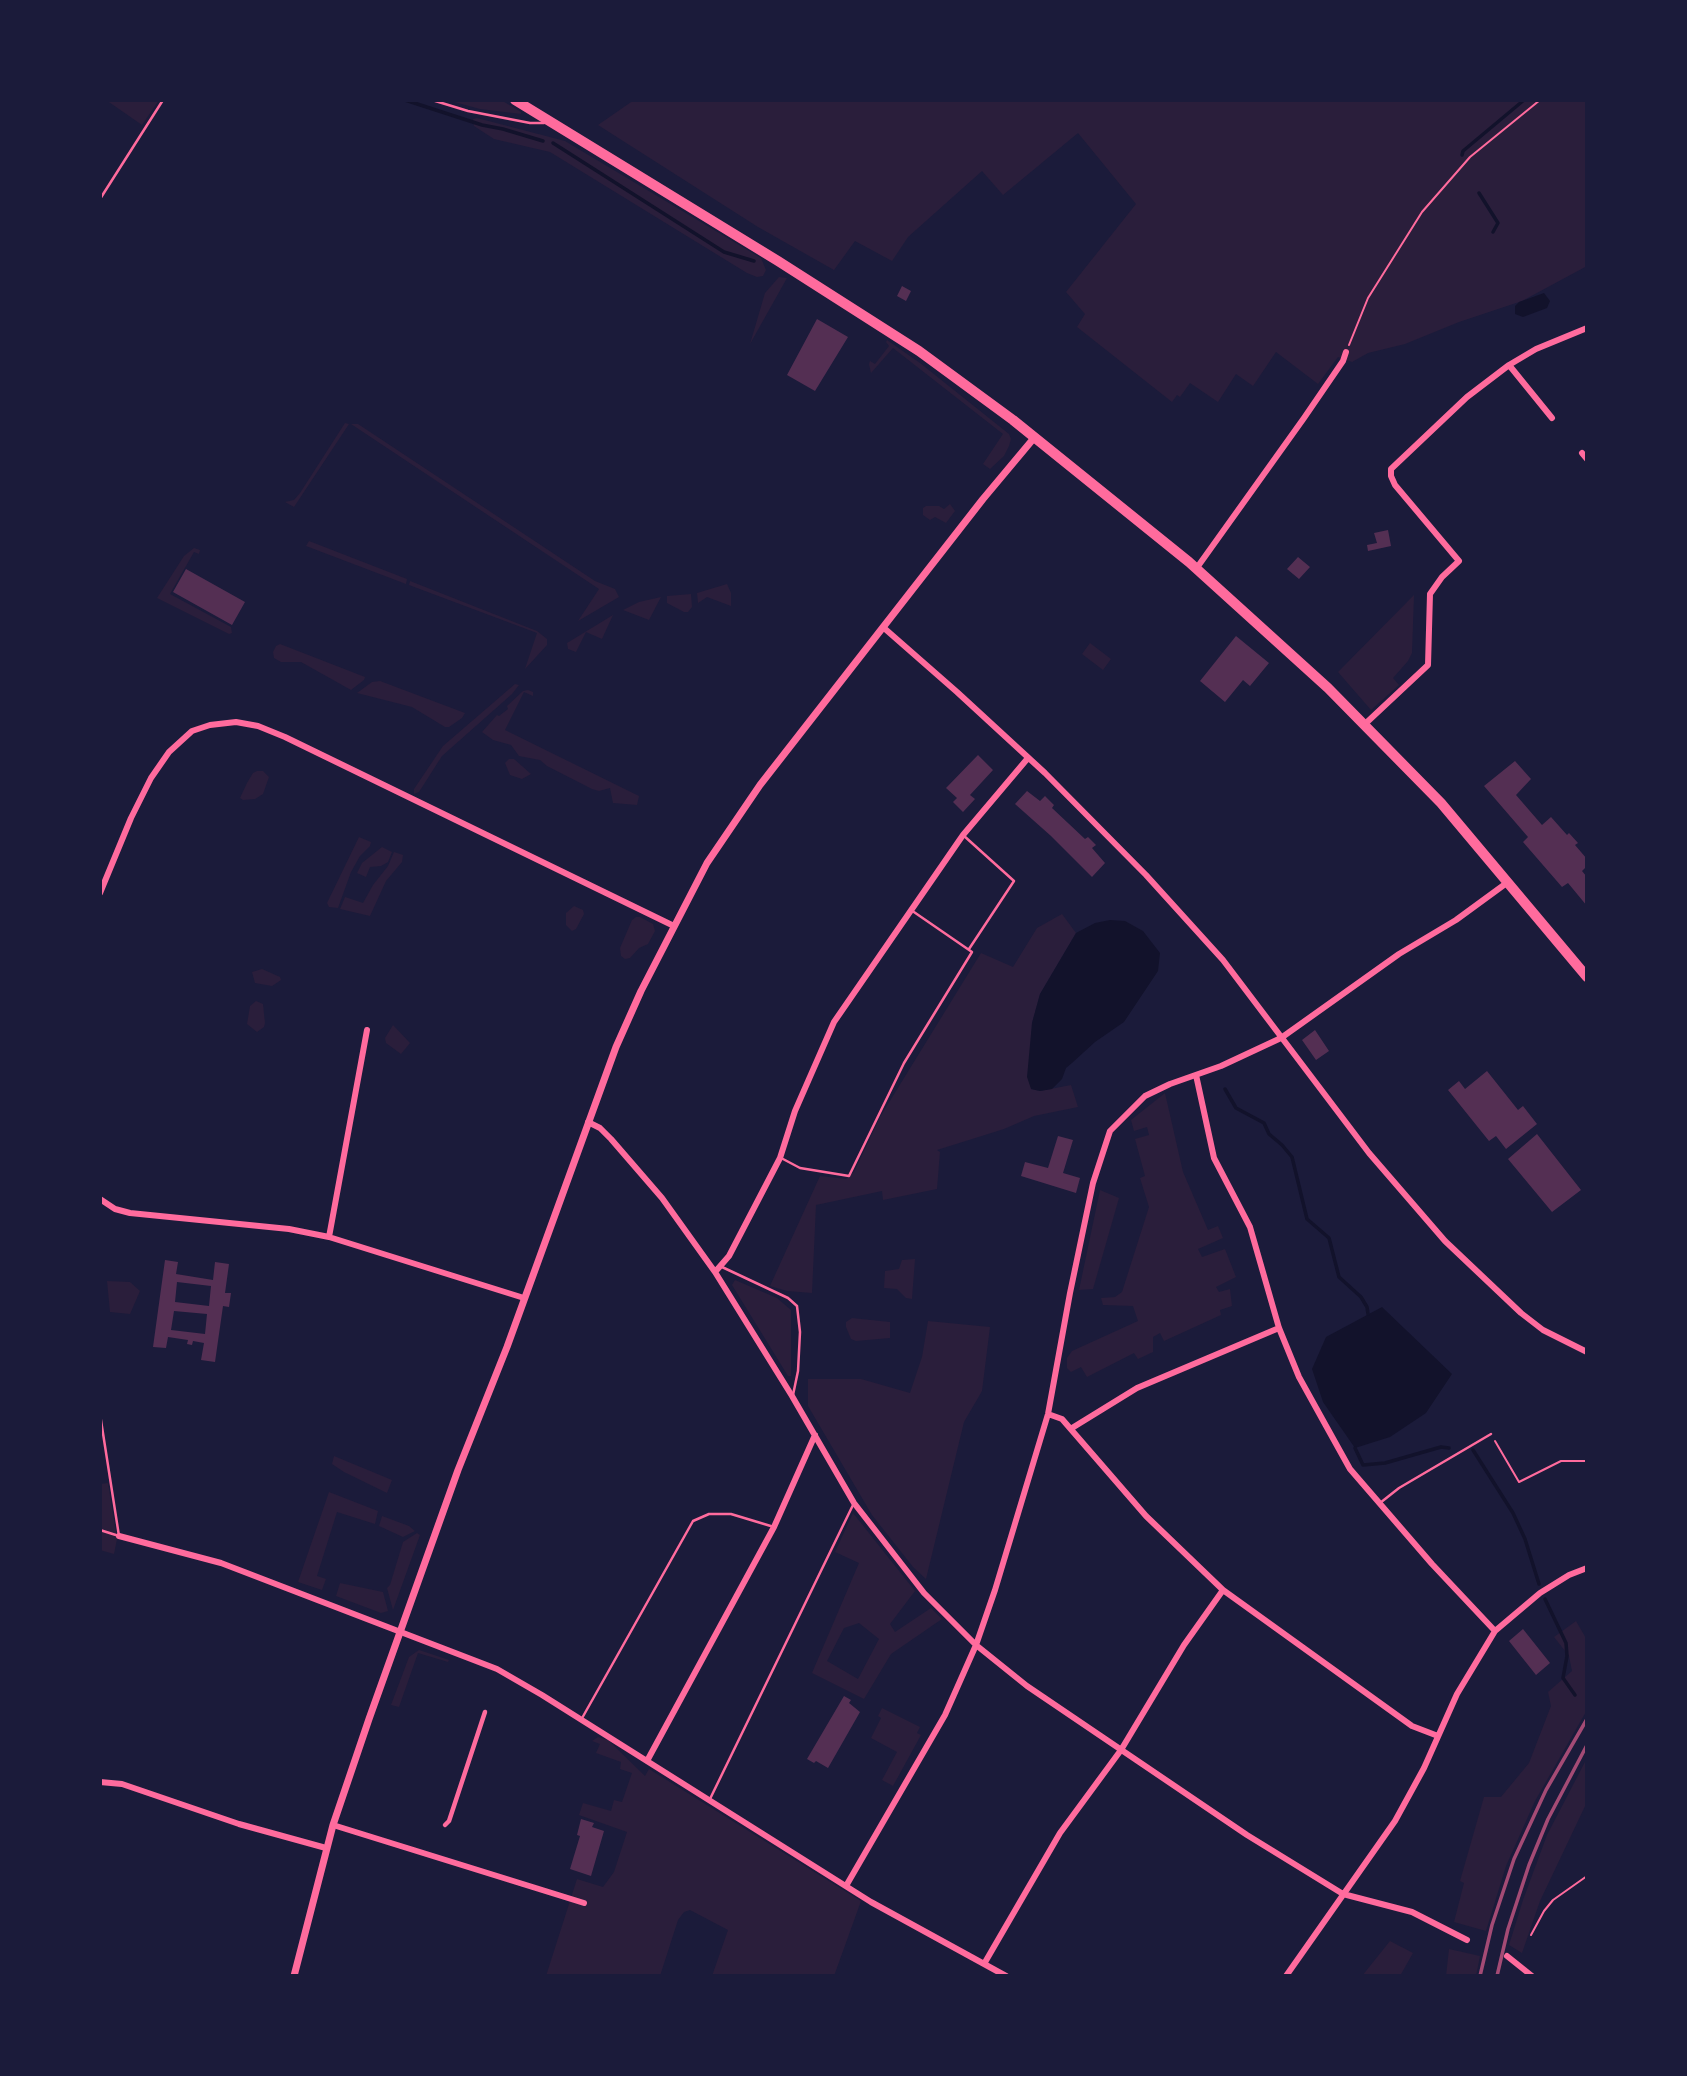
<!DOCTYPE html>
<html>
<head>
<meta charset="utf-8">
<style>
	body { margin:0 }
	#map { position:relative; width:1687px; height:2076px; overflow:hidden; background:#1b1b3a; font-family:"Golos Text",sans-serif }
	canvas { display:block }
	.frame { position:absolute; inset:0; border:102px solid #1b1b3a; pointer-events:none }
</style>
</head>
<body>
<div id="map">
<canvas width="1687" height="2076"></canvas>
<div class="frame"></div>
</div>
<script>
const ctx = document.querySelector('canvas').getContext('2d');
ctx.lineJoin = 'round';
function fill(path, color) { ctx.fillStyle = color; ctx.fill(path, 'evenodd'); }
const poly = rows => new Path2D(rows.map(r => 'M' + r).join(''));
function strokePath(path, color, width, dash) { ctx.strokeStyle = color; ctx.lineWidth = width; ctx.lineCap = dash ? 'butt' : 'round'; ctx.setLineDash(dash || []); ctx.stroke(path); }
fill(poly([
	[106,100,159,100,142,125],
	[447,100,501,100,521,112,521,114,480,109],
	[634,100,1587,100,1587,266,1522,301,1459,322,1405,344,1368,353,1352,362,1338,357,1318,384,1276,352,1253,386,1236,374,1218,402,1190,383,1180,397,1177,395,1172,402,1077,327,1085,314,1066,292,1136,204,1078,133,1003,195,982,171,908,237,892,261,855,241,834,270,758,227,598,125],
	[477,118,565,141,761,258,766,270,763,276,757,277,747,273,550,152,494,139,474,126,473,119],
	[779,277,787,278,750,344,765,293],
	[887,340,920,363,1009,434,1011,439,1009,446,1004,456,990,469,983,464,1003,434,893,348,871,373,869,364,870,361,875,364,889,346,886,342],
	[345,423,349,424,294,507,285,502,294,500,300,493],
	[351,424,358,424,595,581,615,589,619,597,578,621,599,589],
	[950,504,955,511,946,523,935,517,930,520,923,515,923,508,926,506,939,506,944,509],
	[309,541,407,579,406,584,306,546],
	[194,548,200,550,199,554,194,552,170,594,231,627,232,633,229,634,157,598,184,556],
	[410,581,537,631,547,639,547,645,525,669,537,633,409,585],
	[727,584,731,593,731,606,707,597,698,603,697,593],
	[691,594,692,607,688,612,684,612,667,603,667,596],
	[1414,595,1412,653,1408,661,1393,678,1399,685,1371,710,1338,672],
	[661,597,649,620,623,610,639,602],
	[613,615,602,639,586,632,576,652,568,649,567,643],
	[1090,643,1111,659,1103,670,1082,654],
	[280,644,365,677,364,680,351,690,301,662,281,662,274,658,273,652,276,646],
	[380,681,465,713,462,718,449,727,445,727,412,707,357,693,372,682],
	[515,684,519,685,512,694,442,756,419,792,414,794,414,789,443,746],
	[528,690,533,692,533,696,524,692,505,730,639,796,637,805,613,803,610,788,599,791,592,789,547,766,540,760,519,756,511,745,493,740,482,732,497,715,499,716,508,709,507,706,523,691],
	[509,759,514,759,531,774,522,779,510,775,505,763],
	[257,771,263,771,269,777,263,794,255,799,243,800,240,798,247,783,253,773],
	[359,837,371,842,370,846,360,856,351,872,338,908,329,907,327,903],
	[382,847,392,852,388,862,381,866,370,867,366,877,357,873,362,863],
	[394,852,403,855,402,862,386,881,370,916,340,909,345,897,363,903,373,885,388,866],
	[574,906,583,910,584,914,576,929,572,931,566,925,566,913],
	[1062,914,1076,933,1040,994,1032,1023,1031,1089,1040,1091,1071,1085,1078,1107,1034,1116,1004,1129,937,1150,940,1152,937,1189,883,1200,882,1191,816,1205,812,1293,787,1291,770,1286,820,1176,846,1179,854,1172,880,1117,981,953,1013,967,1037,928],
	[636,917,640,917,653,924,655,931,648,944,639,948,630,958,625,959,621,956,620,948,632,920],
	[262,969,280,977,281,980,272,986,255,983,252,972],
	[256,1001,263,1004,265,1023,264,1027,257,1032,247,1024,250,1006],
	[393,1025,410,1043,401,1054,386,1043,385,1038],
	[1165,1093,1183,1172,1208,1230,1218,1226,1223,1238,1198,1249,1202,1257,1225,1249,1236,1277,1216,1287,1219,1292,1230,1289,1232,1306,1220,1310,1221,1315,1164,1341,1160,1333,1153,1337,1153,1352,1138,1359,1134,1353,1087,1377,1081,1367,1071,1372,1067,1368,1067,1358,1072,1351,1138,1321,1133,1306,1103,1305,1101,1298,1115,1297,1122,1292,1149,1207,1140,1178,1145,1176,1135,1139,1149,1135,1147,1127,1134,1131,1131,1120],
	[1100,1190,1119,1198,1093,1289,1079,1290],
	[915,1259,912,1299,906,1298,897,1289,884,1288,885,1271,899,1269,902,1260],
	[735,1280,777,1298,791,1310,791,1376,788,1376,732,1285],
	[107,1281,130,1282,140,1291,130,1314,110,1312],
	[852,1318,890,1322,890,1338,856,1341,851,1339,846,1327,846,1322],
	[928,1321,990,1327,982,1391,964,1422,926,1579,913,1567,872,1515,808,1406,808,1379,861,1379,910,1393,922,1357],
	[334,1456,392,1480,387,1493,344,1472,332,1464],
	[108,1483,117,1539,114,1554,100,1550,100,1484],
	[329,1492,378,1511,375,1524,337,1512,317,1576,326,1579,322,1590,298,1582],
	[853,1513,915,1591,890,1624,895,1632,931,1608,942,1619,891,1654,864,1699,812,1673,859,1563,835,1552],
	[859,1623,879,1639,858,1679,827,1661,844,1628],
	[382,1516,409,1526,415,1531,403,1537,379,1526],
	[417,1533,420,1535,393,1610,387,1588,390,1585,403,1542],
	[340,1583,383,1592,388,1611,381,1613,336,1596],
	[1576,1621,1587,1640,1587,1710,1535,1801,1506,1866,1486,1931,1454,1922,1464,1883,1460,1881,1484,1797,1501,1797,1529,1763,1551,1706,1548,1692,1572,1671,1569,1656,1554,1637],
	[419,1650,449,1660,448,1662,418,1653,399,1707,391,1705,409,1657],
	[882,1708,920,1727,917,1733,921,1735,893,1786,882,1780,897,1752,871,1738,881,1718,878,1716],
	[598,1737,608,1740,645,1776,649,1769,861,1901,834,1976,712,1976,728,1930,690,1910,684,1912,678,1920,660,1976,546,1976,577,1879,603,1887,614,1872,627,1832,579,1815,583,1803,611,1811,614,1800,622,1802,632,1773,620,1769,621,1762,596,1753,600,1744,592,1741],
	[1587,1758,1587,1802,1540,1901,1522,1953,1509,1945,1523,1900,1547,1835],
	[1390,1941,1413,1953,1400,1976,1362,1976],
	[1449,1949,1480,1956,1476,1976,1446,1976]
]), '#2a1e3b');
fill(poly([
	[1544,293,1550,301,1547,308,1523,317,1515,314,1515,306,1519,302],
	[1110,920,1125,921,1143,931,1160,953,1158,971,1124,1022,1095,1042,1072,1063,1066,1068,1062,1079,1052,1089,1040,1091,1031,1089,1027,1077,1032,1023,1040,994,1076,933,1095,923],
	[1382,1307,1452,1374,1426,1413,1390,1437,1355,1448,1323,1402,1312,1369,1326,1337]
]), '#12122b');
strokePath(poly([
	[405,100,482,125,503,129,543,141],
	[553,143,724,252,754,261],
	[1462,155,1463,151,1524,100],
	[1479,193,1498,223,1493,232],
	[1225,1089,1236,1108,1264,1123,1269,1134,1282,1145,1292,1157,1307,1219,1329,1238,1339,1277,1361,1297,1367,1307,1368,1314],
	[1355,1448,1363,1465,1385,1463,1441,1447,1449,1448],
	[1473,1450,1513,1513,1525,1539,1539,1584],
	[1545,1599,1566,1643,1567,1656,1563,1678,1575,1695]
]), '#12122b', 3.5);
fill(poly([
	[902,286,911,291,906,301,897,296],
	[817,319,848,337,815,391,787,375],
	[1388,530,1391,546,1368,551,1367,545,1377,543,1374,533],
	[1298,557,1310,567,1299,579,1287,569],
	[186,569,245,602,232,625,173,592],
	[1236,636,1269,663,1250,686,1243,680,1225,702,1200,681],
	[978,755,993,770,970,795,975,799,963,812,953,802,957,798,946,788],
	[1515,761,1531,779,1516,795,1542,825,1551,817,1567,835,1569,833,1578,843,1575,845,1587,859,1587,866,1582,871,1587,877,1587,906,1568,883,1562,887,1523,842,1528,837,1484,786],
	[1027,791,1040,801,1045,796,1054,805,1052,808,1085,839,1088,837,1096,845,1092,848,1105,863,1092,877,1051,836,1015,804],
	[1315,1030,1329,1051,1316,1060,1302,1040],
	[1487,1071,1518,1110,1523,1106,1537,1124,1506,1149,1496,1136,1489,1141,1448,1090,1459,1081,1465,1089],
	[1537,1134,1581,1190,1552,1212,1508,1159],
	[1058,1136,1073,1140,1063,1173,1080,1178,1076,1193,1021,1176,1025,1162,1048,1168],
	[165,1260,178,1262,176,1274,213,1280,215,1262,229,1264,225,1293,231,1293,229,1307,223,1306,215,1362,201,1360,204,1343,193,1341,192,1345,187,1344,188,1340,168,1337,166,1348,153,1347],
	[177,1282,211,1286,209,1306,175,1302],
	[174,1311,207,1314,205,1334,171,1330],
	[1523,1629,1550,1663,1536,1675,1509,1641],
	[844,1696,851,1700,849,1703,860,1712,828,1768,816,1761,814,1763,807,1759],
	[581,1819,594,1823,592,1827,604,1831,591,1876,570,1869,580,1836,577,1835]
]), '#542f53');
strokePath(poly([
	[1349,345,1368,298,1422,212,1470,157,1540,100],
	[1495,1441,1519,1482,1561,1461,1587,1461],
	[1531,1935,1544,1911,1553,1900,1587,1876]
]), '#ff6b9d', 2);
strokePath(poly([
	[432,100,468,111,530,123,544,123],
	[100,199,163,100],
	[963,835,1014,881,969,949],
	[783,1159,800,1168,849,1176,904,1063,972,952,911,910],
	[722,1267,788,1298,797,1306,800,1332,798,1371,793,1395],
	[100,1414,119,1536,100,1530],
	[1380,1503,1399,1488,1491,1434],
	[581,1720,693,1521,709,1514,731,1514,774,1527],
	[709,1801,853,1505]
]), '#ff6b9d', 2.5);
strokePath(poly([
	[445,1825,449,1821,485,1712]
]), '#ff6b9d', 4.5);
strokePath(poly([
	[1509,365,1552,418],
	[1582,453,1587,459],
	[1196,569,1304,418,1343,361,1346,352],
	[884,628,957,692,1045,773,1146,875,1223,960,1369,1153,1445,1241,1521,1313,1543,1330,1587,1352],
	[1365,724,1428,665,1430,594,1442,577,1459,561,1395,485,1391,476,1391,469,1467,397,1509,365,1536,349,1587,328],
	[100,893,131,818,151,778,169,752,192,731,210,725,236,722,258,726,285,737,674,926],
	[1196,1075,1214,1158,1250,1227,1279,1328,1299,1377,1325,1424,1350,1469,1432,1564,1495,1631],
	[588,1122,600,1128,611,1139,662,1198,715,1272,792,1396,854,1503,924,1593,976,1645,1027,1686,1247,1835,1343,1894,1412,1912,1467,1940],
	[100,1199,115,1209,130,1213,289,1229,329,1237,524,1298],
	[329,1237,367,1030],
	[715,1272,729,1256,780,1158,795,1111,834,1022,963,835,1028,758],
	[1048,1414,1062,1419,1146,1516,1223,1590,1412,1726,1438,1736],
	[1072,1428,1137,1388,1279,1328],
	[119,1536,221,1563,497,1669,542,1695,871,1902,1006,1976],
	[647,1761,774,1527,815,1435],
	[100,1782,122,1784,239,1824,326,1848],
	[333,1825,584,1903],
	[846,1886,945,1715,976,1645,995,1590,1048,1414,1070,1293,1093,1183,1110,1131,1145,1096,1170,1084,1221,1066,1281,1038,1399,954,1456,920,1508,882],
	[1507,1956,1532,1976],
	[984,1964,1060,1833,1121,1750,1184,1645,1223,1590],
	[1286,1976,1395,1821,1424,1768,1457,1694,1495,1631,1540,1593,1569,1575,1587,1568]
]), '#ff6b9d', 6);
strokePath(poly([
	[294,1976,333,1825,369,1719,458,1470,507,1347,616,1047,641,991,707,863,760,785,983,499,1034,438]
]), '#ff6b9d', 7);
strokePath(poly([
	[515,100,778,261,919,351,1013,420,1189,562,1328,688,1441,803,1587,977]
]), '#ff6b9d', 10);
strokePath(poly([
	[1480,1976,1492,1925,1514,1859,1546,1790,1587,1719],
	[1497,1976,1508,1929,1529,1865,1548,1819,1587,1745]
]), '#a44b75', 3.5);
</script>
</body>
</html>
